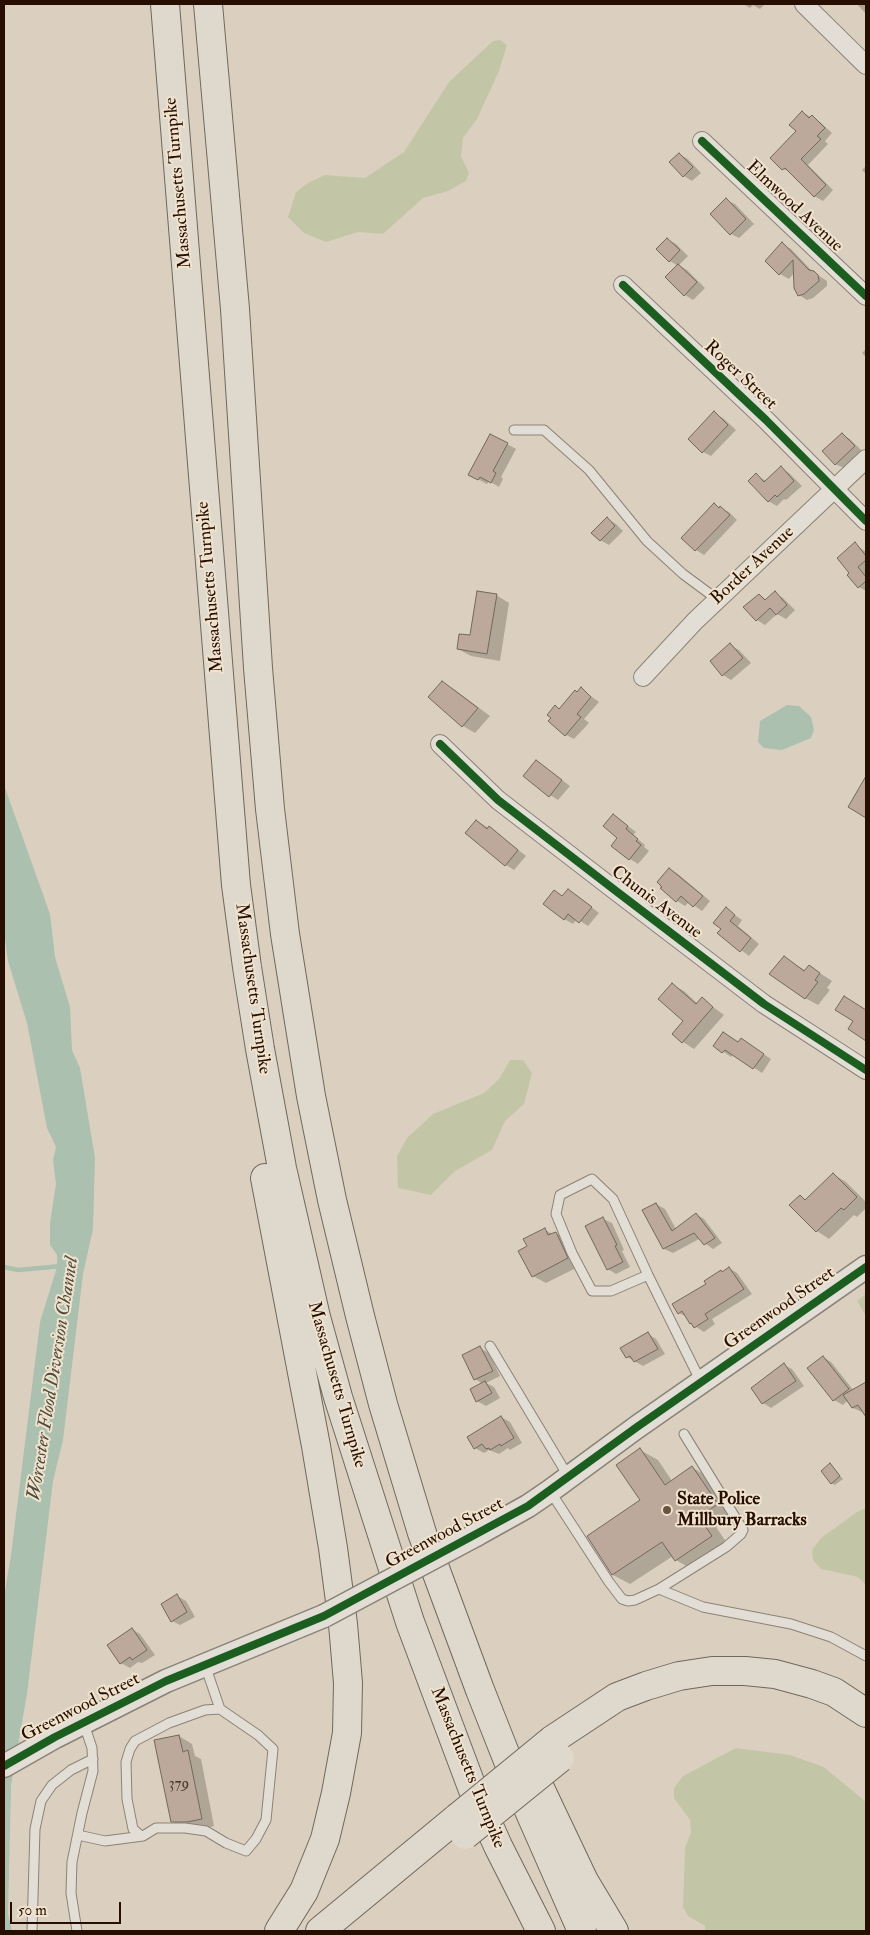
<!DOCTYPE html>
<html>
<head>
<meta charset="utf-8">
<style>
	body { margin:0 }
	#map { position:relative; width:870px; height:1935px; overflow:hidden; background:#dbd0bf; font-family:"IM FELL Double Pica",serif }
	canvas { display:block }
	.frame { position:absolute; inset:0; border:5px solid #280e00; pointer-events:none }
	.scale { position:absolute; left:10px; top:1902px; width:111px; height:22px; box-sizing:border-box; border:2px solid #280e00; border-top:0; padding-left:6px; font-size:15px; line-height:18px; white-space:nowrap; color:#280e00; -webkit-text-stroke:4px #efe3ce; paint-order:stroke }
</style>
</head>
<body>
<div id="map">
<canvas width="870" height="1935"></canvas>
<div class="frame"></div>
<div class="scale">50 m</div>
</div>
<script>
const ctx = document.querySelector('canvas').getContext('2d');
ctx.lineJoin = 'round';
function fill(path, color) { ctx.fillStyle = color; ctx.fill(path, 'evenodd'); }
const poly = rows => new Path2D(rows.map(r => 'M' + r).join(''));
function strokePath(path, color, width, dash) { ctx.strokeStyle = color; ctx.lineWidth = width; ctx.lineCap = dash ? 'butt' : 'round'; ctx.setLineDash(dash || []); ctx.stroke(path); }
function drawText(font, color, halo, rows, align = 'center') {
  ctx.font = font + ' "IM FELL Double Pica",serif'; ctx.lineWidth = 4; ctx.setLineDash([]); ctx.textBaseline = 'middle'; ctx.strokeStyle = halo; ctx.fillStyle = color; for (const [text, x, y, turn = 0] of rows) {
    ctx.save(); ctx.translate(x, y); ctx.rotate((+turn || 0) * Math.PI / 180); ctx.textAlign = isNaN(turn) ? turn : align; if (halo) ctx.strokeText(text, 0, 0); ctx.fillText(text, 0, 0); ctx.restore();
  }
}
fill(poly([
	[500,40,507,45,499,71,477,119,463,138,461,156,469,173,466,181,448,191,423,198,383,234,358,232,326,242,304,233,288,217,296,192,308,183,325,175,365,178,404,152,449,82,493,41],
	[510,1060,523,1060,532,1073,524,1104,505,1121,492,1150,455,1171,431,1195,398,1188,397,1156,407,1138,433,1114,484,1093,499,1079],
	[866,1294,866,1316,857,1301],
	[866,1508,866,1585,858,1577,821,1569,813,1560,812,1550,821,1538,857,1512],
	[736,1748,790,1755,824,1767,866,1802,866,1931,705,1931,705,1926,688,1916,683,1907,685,1848,691,1832,690,1820,674,1798,674,1788,683,1776]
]), '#c3c6a6');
fill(poly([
	[787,705,799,706,811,717,814,730,811,738,782,750,764,748,758,742,760,721],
	[4,785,50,914,55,957,70,1007,72,1050,80,1068,95,1158,93,1229,83,1274,63,1440,53,1481,27,1694,11,1785,8,1914,12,1931,4,1931,4,1597,11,1555,40,1322,57,1267,57,1255,50,1245,50,1223,56,1184,53,1160,56,1147,47,1128,27,1023,8,961,4,931]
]), '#abc0af');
fill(poly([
	[743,4,765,4,760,9,753,5,750,8],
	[857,4,866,4,866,14],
	[802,112,820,122,832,133,825,141,828,144,808,165,833,190,823,201,814,196,792,173,783,169,798,131],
	[679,154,688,159,701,173,692,181,684,176],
	[866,166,866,174,862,170],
	[726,200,735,204,754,224,739,238,731,234],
	[667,239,676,244,688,256,679,265,687,270,705,288,693,300,685,295,678,266,670,261],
	[783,244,791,249,813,272,827,281,827,286,813,298,807,300,799,295,795,272,789,279,780,274,766,261],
	[866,349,866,357,862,353],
	[714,413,723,418,736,430,711,456,703,452],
	[842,434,850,439,862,451,844,468,835,464],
	[507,444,516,449,501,477,503,479,499,487,489,481,487,484,470,475],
	[781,468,789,473,802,486,786,500,784,499,777,506,768,501,756,475,766,481],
	[714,505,729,512,737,520,704,555,696,550],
	[608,519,616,524,623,531,609,545,600,540],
	[855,544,866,552,866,591,859,587],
	[775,593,783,598,795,610,786,619,777,614,765,625,757,620,759,595,767,600],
	[496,595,509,603,500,661,471,656,458,649,471,637],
	[730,645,739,650,751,663,731,680,723,675],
	[442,682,455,690,490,716,475,733,463,726],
	[581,689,599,702,584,719,589,723,574,739,566,735,577,693],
	[537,761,570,786,558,800,550,795],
	[613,815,636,832,633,835,645,845,644,847,649,851,638,864,630,859,619,838],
	[477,821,497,833,526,856,514,870,506,865],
	[670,869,678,874,710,901,702,911,689,902,685,906,677,901],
	[569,890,599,913,588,926,577,919,573,924,564,919,563,897],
	[726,909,742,920,738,926,759,944,749,956,719,933,723,928],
	[784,957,806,971,809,966,832,981,827,988,830,990,818,1005,805,998],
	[673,985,684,991,698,1004,702,999,724,1015,694,1049,683,1042,685,1021],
	[739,1043,750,1045,771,1059,762,1073,733,1054,731,1057,715,1046],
	[833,1174,846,1182,866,1202,866,1208,857,1217,854,1215,829,1239,817,1231,800,1197,807,1200],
	[656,1204,665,1209,676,1229,696,1214,704,1219,722,1243,713,1249,699,1239,673,1253,664,1249,644,1211],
	[603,1219,612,1223,624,1250,622,1251,630,1267,616,1274,608,1269],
	[545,1230,553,1234,556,1233,569,1241,580,1266,546,1283,533,1276,529,1247],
	[729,1268,737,1273,752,1294,712,1319,715,1324,704,1332,690,1323,687,1317,679,1313,721,1271,723,1273],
	[648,1334,656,1339,665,1354,643,1366,627,1357],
	[480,1348,489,1353,500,1376,486,1383,494,1387,500,1398,486,1406,477,1401,483,1384,475,1379,464,1356],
	[823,1357,831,1362,854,1391,866,1384,866,1412,864,1411,862,1412,853,1408,848,1400,843,1405,834,1400],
	[784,1365,792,1369,804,1386,771,1408,763,1403],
	[501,1417,510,1422,522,1443,510,1450,508,1448,499,1454,489,1450,484,1453,475,1448],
	[640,1450,658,1460,672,1481,693,1468,710,1478,735,1514,716,1527,729,1546,693,1570,676,1560,673,1556,630,1584,613,1575,588,1537,642,1501],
	[830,1465,843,1479,835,1485,831,1483],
	[177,1596,186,1601,195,1617,180,1625,172,1621],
	[132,1629,140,1634,155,1655,142,1663,138,1662,130,1668,121,1663],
	[179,1736,192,1744,195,1756,201,1759,214,1826,201,1829,185,1828,172,1821]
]), '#0003');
strokePath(poly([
	[4,1267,18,1270,62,1266]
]), '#abc0af', 4.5);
const building = poly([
	[802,111,809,118,812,115,825,128,817,136,821,139,801,159,826,185,814,197,785,168,782,170,770,158,796,131,789,125,802,111],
	[679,153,693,167,683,177,669,162,679,153],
	[726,198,746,219,730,235,710,214,726,198],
	[667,238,680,250,669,262,656,249,667,238],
	[782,242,809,270,814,271,818,275,819,281,804,294,798,296,794,288,793,260,779,275,765,261,782,242],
	[678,264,697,282,684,296,665,277,678,264],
	[714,411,728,425,702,453,688,439,714,411],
	[842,433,855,446,835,465,822,451,842,433],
	[490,434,508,443,493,471,496,473,491,483,480,477,478,480,468,475,490,434],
	[781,466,794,481,777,497,775,495,768,502,748,481,756,473,764,482,781,466],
	[714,503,719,508,720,506,730,515,695,551,681,538,714,503],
	[607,517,615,526,600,541,591,533,607,517],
	[855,542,866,556,866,560,858,567,866,577,866,581,858,588,847,575,849,573,837,558,855,542],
	[477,591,497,594,487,654,457,649,459,634,470,635,477,591],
	[775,591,787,605,776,615,770,608,756,621,743,607,759,594,765,600,775,591],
	[730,643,743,658,722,676,710,661,730,643],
	[442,681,478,708,462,727,428,697,442,681],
	[581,687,591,697,577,714,581,717,565,736,548,721,551,718,547,715,555,705,559,709,575,690,577,692,581,687],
	[536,760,562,780,549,797,523,776,536,760],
	[866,776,866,818,848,807,866,776],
	[613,814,628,826,626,829,638,839,636,841,641,845,629,860,611,846,617,838,603,826,613,814],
	[476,820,487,829,489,826,518,850,505,866,465,833,476,820],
	[669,868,703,896,693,907,681,896,676,902,660,888,662,887,657,882,669,868],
	[568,889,592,907,579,923,568,914,564,920,543,904,554,890,562,896,568,889],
	[726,907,735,915,730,921,751,938,740,952,717,933,721,929,713,923,726,907],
	[784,956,804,971,809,965,820,973,815,980,818,982,805,999,769,974,784,956],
	[672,983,696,1004,702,997,713,1007,682,1043,672,1034,683,1021,658,999,672,983],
	[844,996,866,1010,866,1041,848,1029,853,1021,835,1010,844,996],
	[723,1032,738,1042,741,1038,764,1054,753,1069,725,1050,722,1053,713,1046,723,1032],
	[833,1173,857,1197,844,1210,841,1208,816,1232,789,1205,800,1195,805,1200,833,1173],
	[656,1203,672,1231,696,1213,715,1238,704,1245,694,1233,663,1249,642,1210,656,1203],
	[603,1217,617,1245,615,1246,623,1262,607,1270,585,1226,603,1217],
	[545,1228,548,1235,556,1232,568,1258,532,1277,518,1251,527,1246,523,1239,545,1228],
	[729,1267,744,1289,705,1314,708,1319,694,1328,691,1323,690,1324,682,1311,678,1314,672,1304,706,1284,704,1281,721,1270,722,1272,729,1267],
	[648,1332,658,1349,634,1362,630,1356,626,1358,620,1348,648,1332],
	[480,1346,493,1371,474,1380,462,1355,480,1346],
	[823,1356,849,1389,833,1401,807,1368,823,1356],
	[784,1363,796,1381,762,1404,751,1388,784,1363],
	[485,1381,492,1393,476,1402,470,1389,485,1381],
	[866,1382,866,1417,858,1405,852,1408,843,1395,866,1382],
	[501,1416,514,1438,501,1446,500,1444,490,1450,489,1448,486,1449,482,1444,474,1449,467,1437,501,1416],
	[640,1448,665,1485,692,1466,718,1504,699,1517,712,1536,675,1561,662,1542,612,1575,587,1536,640,1500,616,1465,640,1448],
	[830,1463,840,1476,831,1484,821,1471,830,1463],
	[177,1594,187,1612,171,1622,161,1604,177,1594],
	[132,1628,147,1650,132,1660,130,1657,120,1664,107,1645,132,1628],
	[179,1735,183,1752,188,1750,202,1819,187,1822,171,1822,154,1740,179,1735]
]);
fill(building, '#bca99b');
strokePath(building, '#71685d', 1);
const service = poly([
	[514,430,544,430,589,470,647,541,683,574,718,600],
	[648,1275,611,1291,592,1291,572,1253,556,1214,560,1195,592,1179,613,1199,648,1275,701,1382],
	[490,1346,568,1476],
	[550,1491,609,1582,622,1599,628,1601,635,1600,659,1589,703,1607,791,1624,831,1637,866,1656],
	[659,1589,726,1547,741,1534,743,1530,684,1434],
	[78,1835,105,1841,143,1836,156,1828,185,1828,206,1831,226,1843,246,1851,256,1839,266,1820,273,1749,258,1735,220,1709,205,1665],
	[141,1836,133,1829,127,1799,126,1762,130,1749,135,1741,169,1723,205,1710,220,1709],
	[32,1931,35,1829,41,1801,52,1785,71,1770,93,1759],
	[77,1931,71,1893,72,1862,82,1813,93,1771,92,1748,84,1724]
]);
const minor = poly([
	[804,4,866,65],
	[702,141,866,296],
	[623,285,766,420,866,521],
	[643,677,695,621,866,459],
	[440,744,498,800,616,891,764,1004,866,1070]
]);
const tertiary = poly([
	[476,1535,528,1506,550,1491,637,1427,866,1267],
	[4,1766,55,1737,166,1681,324,1616]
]);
const motorway = poly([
	[165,4,236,885,247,967,260,1049,282,1168,316,1317,338,1397,410,1622,473,1790,498,1846,541,1931],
	[208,4,235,309,258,668,270,809,285,934,311,1096,332,1200,360,1316,383,1404,422,1533,480,1690,516,1781,582,1931],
	[265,1178,316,1446,333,1548,343,1624,348,1683,347,1733,336,1793,325,1839,304,1891,279,1931],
	[552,1740,617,1697,646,1686,679,1676,712,1671,745,1671,775,1674,812,1684,834,1692,866,1713],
	[528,1763,584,1881,614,1931],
	[320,1931,458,1817]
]);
strokePath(service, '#8b8276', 11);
strokePath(minor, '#8b8276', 20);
strokePath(tertiary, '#8b8276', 25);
strokePath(motorway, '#71685d', 30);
strokePath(service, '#e3ded5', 9);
strokePath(minor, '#e3ded5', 18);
strokePath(tertiary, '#e3ded5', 22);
strokePath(motorway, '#ded8cd', 28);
const tertiaryBridge = poly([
	[324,1616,476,1535]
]);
const motorwayBridge = poly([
	[458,1817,552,1740],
	[465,1835,560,1758]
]);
strokePath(tertiaryBridge, '#8b8276', 25, []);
strokePath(motorwayBridge, '#71685d', 30, []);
strokePath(tertiaryBridge, '#e3ded5', 22);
strokePath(motorwayBridge, '#ded8cd', 28);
strokePath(poly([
	[702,141,866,296],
	[623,285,766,420,866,521],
	[440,744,498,800,616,891,764,1004,866,1070],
	[4,1766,55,1737,166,1681,324,1616,528,1506,637,1427,866,1267]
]), '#1b5e20', 8);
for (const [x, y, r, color] of [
	[667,1510,5,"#675243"]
]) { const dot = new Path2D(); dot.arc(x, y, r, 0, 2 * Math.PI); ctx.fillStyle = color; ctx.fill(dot); strokePath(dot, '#efe3ce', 2); }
drawText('15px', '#4d3527', null, [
	["379",179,1785]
]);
drawText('18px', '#280e00', '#efe3ce', [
	["Massachusetts Turnpike",179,183,-95],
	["Elmwood Avenue",794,207,43],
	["Roger Street",740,376,43],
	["Border Avenue",753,566,-43],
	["Massachusetts Turnpike",211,587,-95],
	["Chunis Avenue",656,903,37],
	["Massachusetts Turnpike",252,989,82],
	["Greenwood Street",780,1309,-35],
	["Massachusetts Turnpike",336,1385,74],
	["Greenwood Street",445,1534,-28],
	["Greenwood Street",81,1708,-27],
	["Massachusetts Turnpike",467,1768,68]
]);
drawText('bold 18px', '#280e00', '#efe3ce', [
	["State Police",677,1500],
	["Millbury Barracks",677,1521]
], 'left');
drawText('italic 19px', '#4f4a3b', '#efe3ce', [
	["Worcester Flood Diversion Channel",54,1379,-81]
]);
</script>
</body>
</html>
